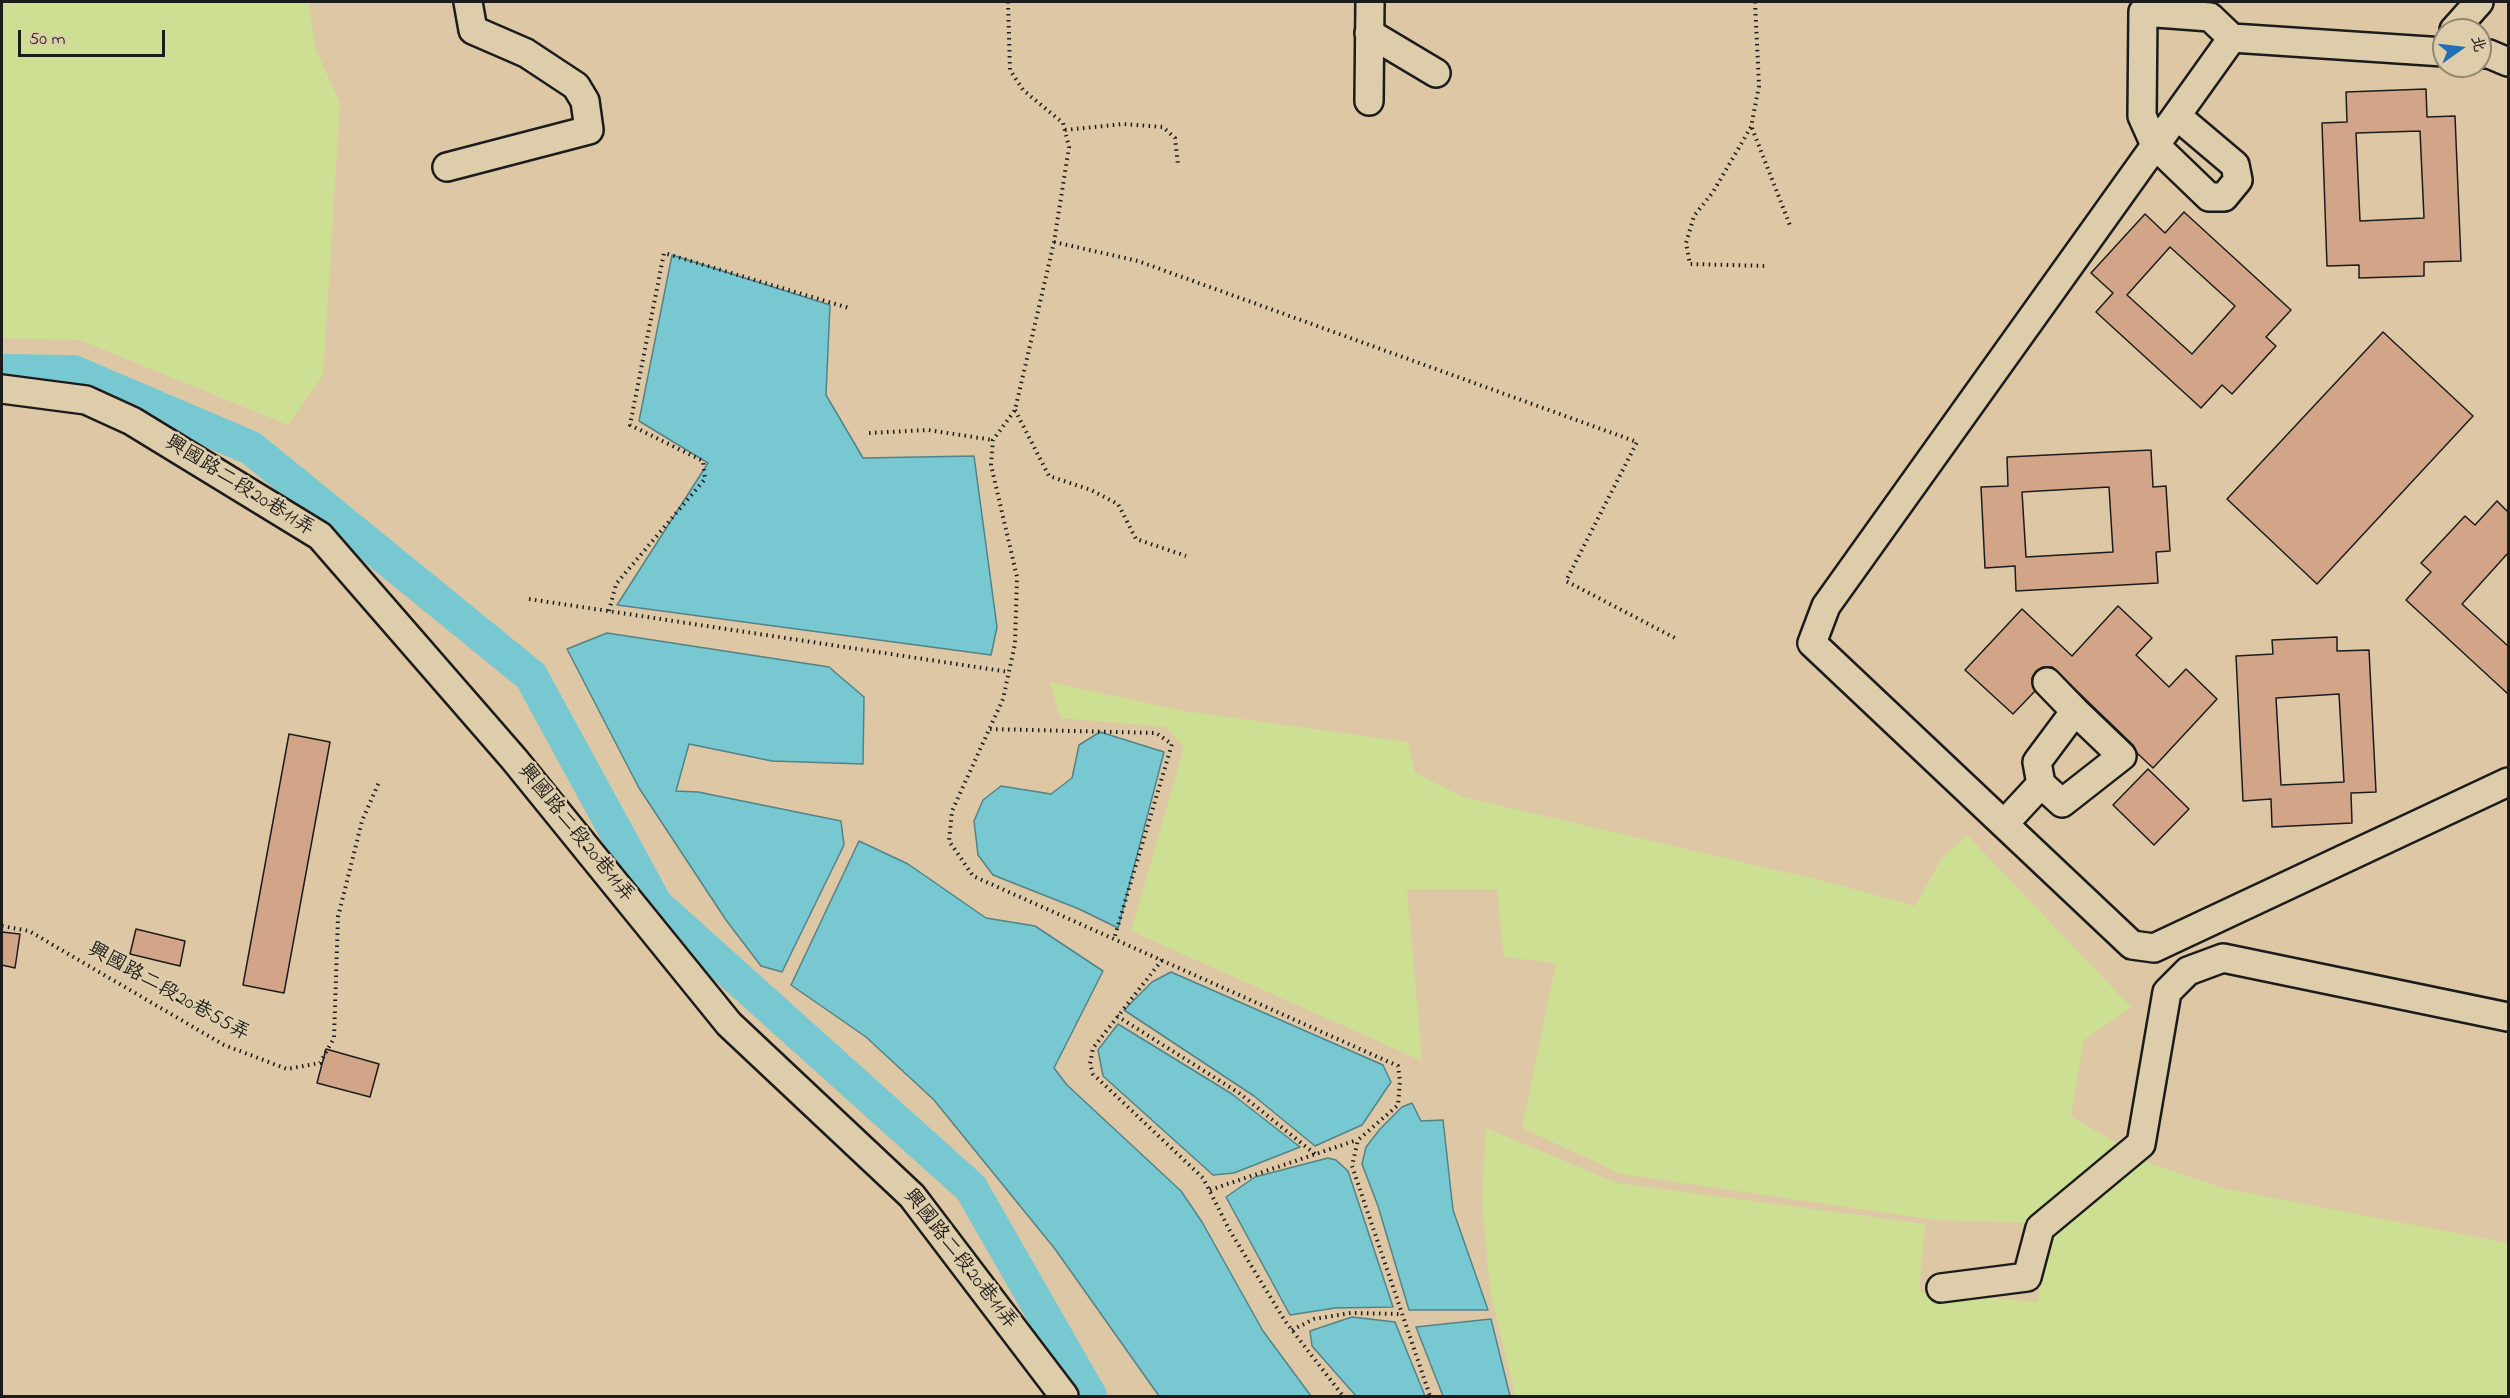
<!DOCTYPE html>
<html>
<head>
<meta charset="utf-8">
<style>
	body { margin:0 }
	#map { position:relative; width:2510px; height:1398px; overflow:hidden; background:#dec7a5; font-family:"Indie Flower","LXGW WenKai TC",sans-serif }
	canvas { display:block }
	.frame { position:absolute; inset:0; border:3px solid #1c1c1c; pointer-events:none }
	.north { position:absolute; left:2432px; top:18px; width:60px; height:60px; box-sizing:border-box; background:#decdaa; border:2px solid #908671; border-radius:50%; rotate:76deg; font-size:16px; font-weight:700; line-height:24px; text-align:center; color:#1c1c1c }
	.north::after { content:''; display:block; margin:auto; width:21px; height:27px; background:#1f6fb2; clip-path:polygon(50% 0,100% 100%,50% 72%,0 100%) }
	.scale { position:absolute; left:18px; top:30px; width:147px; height:27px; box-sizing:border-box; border:3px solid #1c1c1c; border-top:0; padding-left:8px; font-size:18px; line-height:21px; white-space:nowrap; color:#1c1c1c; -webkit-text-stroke:4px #decdaa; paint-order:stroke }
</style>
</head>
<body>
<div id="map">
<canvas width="2510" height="1398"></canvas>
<div class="frame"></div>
<div class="north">北</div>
<div class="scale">50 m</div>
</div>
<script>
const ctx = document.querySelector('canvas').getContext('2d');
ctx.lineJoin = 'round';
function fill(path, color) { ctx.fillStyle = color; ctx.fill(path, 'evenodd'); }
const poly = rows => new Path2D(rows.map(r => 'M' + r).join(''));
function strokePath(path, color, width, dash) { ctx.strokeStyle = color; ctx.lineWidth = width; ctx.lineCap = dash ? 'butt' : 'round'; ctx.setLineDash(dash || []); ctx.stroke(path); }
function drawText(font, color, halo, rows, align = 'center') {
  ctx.font = font + ' "Indie Flower","LXGW WenKai TC",sans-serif'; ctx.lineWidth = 5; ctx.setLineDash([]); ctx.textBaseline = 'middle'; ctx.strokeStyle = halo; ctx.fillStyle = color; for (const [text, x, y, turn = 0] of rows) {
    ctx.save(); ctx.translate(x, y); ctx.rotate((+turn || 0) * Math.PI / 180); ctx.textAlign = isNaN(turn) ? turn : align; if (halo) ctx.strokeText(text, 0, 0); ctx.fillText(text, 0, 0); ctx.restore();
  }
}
fill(poly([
	[2,2,309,2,315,48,340,103,323,375,288,425,80,340,2,338],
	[1050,682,1184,711,1408,742,1415,773,1463,797,1832,883,1915,906,1941,859,1967,835,2131,1007,2084,1040,2071,1116,2125,1148,2030,1223,1936,1220,1621,1174,1522,1128,1556,963,1504,957,1497,889,1407,889,1422,1061,1131,931,1184,747,1166,727,1060,718],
	[1486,1128,1617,1183,1925,1224,1919,1292,2038,1302,2049,1226,2138,1159,2226,1189,2508,1243,2508,1396,1515,1396,1490,1291,1482,1199]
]), '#cddf93');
const water = poly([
	[672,255,830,305,826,395,863,458,974,456,997,627,991,655,617,605,708,463,639,421,672,255],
	[607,633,829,667,864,697,863,764,772,761,689,744,676,791,698,792,841,821,844,845,782,972,761,966,726,920,639,788,567,649,607,633],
	[1100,732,1164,752,1118,928,1079,909,993,875,978,855,974,821,983,800,1001,786,1051,794,1072,778,1079,745,1100,732],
	[859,841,908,864,986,918,1035,926,1103,971,1054,1068,1067,1085,1181,1191,1202,1222,1263,1331,1311,1396,1159,1396,1055,1249,934,1100,866,1037,791,985,859,841],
	[1171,972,1383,1065,1391,1082,1362,1125,1315,1146,1254,1096,1124,1010,1152,982,1171,972],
	[1118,1024,1232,1094,1300,1147,1234,1173,1213,1175,1103,1076,1098,1050,1118,1024],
	[1412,1103,1421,1121,1443,1120,1453,1210,1488,1310,1409,1310,1378,1206,1362,1164,1366,1147,1380,1129,1402,1107,1412,1103],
	[1328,1158,1336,1160,1348,1171,1393,1307,1335,1308,1290,1315,1226,1197,1255,1177,1328,1158],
	[1352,1317,1395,1322,1425,1396,1356,1396,1312,1346,1310,1331,1352,1317],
	[1491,1319,1510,1396,1443,1396,1416,1327,1491,1319]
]);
fill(water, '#77c8d0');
strokePath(water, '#538388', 1.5);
strokePath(poly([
	[2,371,73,372,251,448,531,676,656,905,971,1188,1090,1396]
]), '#77c8d0', 34);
const building = poly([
	[2426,89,2427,117,2455,116,2461,261,2424,262,2424,276,2359,278,2359,265,2327,266,2322,123,2347,122,2346,92,2426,89],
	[2420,131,2424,218,2360,221,2356,133,2420,131],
	[2184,212,2291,310,2266,337,2276,346,2232,394,2222,385,2201,408,2096,312,2113,293,2091,273,2145,214,2165,233,2184,212],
	[2170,247,2235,306,2192,354,2127,295,2170,247],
	[2383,332,2473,416,2317,584,2227,499,2383,332],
	[2151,450,2153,487,2166,486,2170,551,2156,552,2158,583,2016,591,2015,566,1985,568,1981,487,2008,486,2007,457,2151,450],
	[2109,487,2113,552,2026,557,2022,492,2109,487],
	[2497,501,2508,512,2508,553,2462,604,2508,646,2508,694,2406,600,2431,572,2421,563,2465,516,2475,525,2497,501],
	[2118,606,2152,638,2136,655,2169,687,2186,669,2217,699,2153,768,2137,753,2133,745,2052,667,2044,667,2036,671,2032,678,2035,691,2013,714,1965,670,2022,609,2072,656,2118,606],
	[2337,637,2337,651,2369,650,2376,792,2351,793,2352,823,2272,827,2271,799,2243,801,2236,656,2273,654,2272,640,2337,637],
	[2339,694,2344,782,2281,785,2276,698,2339,694],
	[289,734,330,742,284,993,243,985,289,734],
	[2148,769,2189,809,2154,845,2113,805,2148,769],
	[136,929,185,941,180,966,130,954,136,929],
	[2,932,20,934,15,968,2,965,2,932],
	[326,1049,379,1064,370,1097,317,1083,326,1049]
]);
fill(building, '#d2a589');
strokePath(building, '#1c1c1c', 1.5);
const minor = poly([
	[2454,30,2479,2],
	[1369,33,1436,73],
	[2444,52,2232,38,1826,606,1812,643,2132,945,2154,948,2508,782],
	[2480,54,2489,54,2508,62],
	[1369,101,1370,2],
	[2177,116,2235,165,2238,180,2224,197,2209,197,2155,145,2142,116,2143,12,2210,17,2232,38],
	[447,167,589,130,585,101,576,86,526,53,473,30,468,2],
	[2,389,86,400,132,421,320,536,514,759,729,1024,912,1196,1064,1396],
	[2047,682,2075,711],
	[2004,824,2041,784,2062,803,2122,756,2075,711,2037,762,2041,784],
	[1941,1288,2027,1277,2040,1228,2141,1144,2167,992,2188,971,2223,958,2508,1017]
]);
strokePath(minor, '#1c1c1c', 32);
strokePath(poly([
	[1008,2,1010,70,1023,90,1063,123,1069,147,1054,242,1015,410,993,440,991,465,1017,577,1015,644,1003,699,952,811,949,841,973,876,1398,1066,1400,1081,1398,1105,1358,1140,1352,1166,1430,1396],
	[1755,2,1759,86,1751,127,1713,192,1694,216,1686,243,1690,264,1768,266],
	[1752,128,1791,228],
	[1065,130,1123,124,1163,127,1175,138,1178,165],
	[1054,242,1138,261,1637,442,1566,581,1677,639],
	[1015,410,1049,476,1091,490,1118,504,1136,539,1186,556],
	[869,433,928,430,993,440],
	[529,599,1009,672],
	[609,611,616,584,705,479,703,461,630,425,664,253,849,308],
	[990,729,1156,733,1172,744,1114,939],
	[2,926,29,931,224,1045,287,1069,320,1063,334,1038,338,917,362,821,380,780],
	[1162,960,1093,1048,1090,1064,1093,1074,1203,1178,1230,1231,1285,1321,1343,1396],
	[1117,1016,1239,1093,1315,1154],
	[1210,1190,1357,1140],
	[1292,1330,1314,1319,1351,1313,1401,1314]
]), '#1c1c1c', 4, [1.5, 4.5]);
strokePath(minor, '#decdaa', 27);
drawText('20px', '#1c1c1c', '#decdaa', [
	["興國路二段20巷11弄",239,487,32],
	["興國路二段20巷11弄",575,834,51],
	["興國路二段20巷55弄",168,993,29],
	["興國路二段20巷11弄",959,1260,52]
]);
</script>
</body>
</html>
